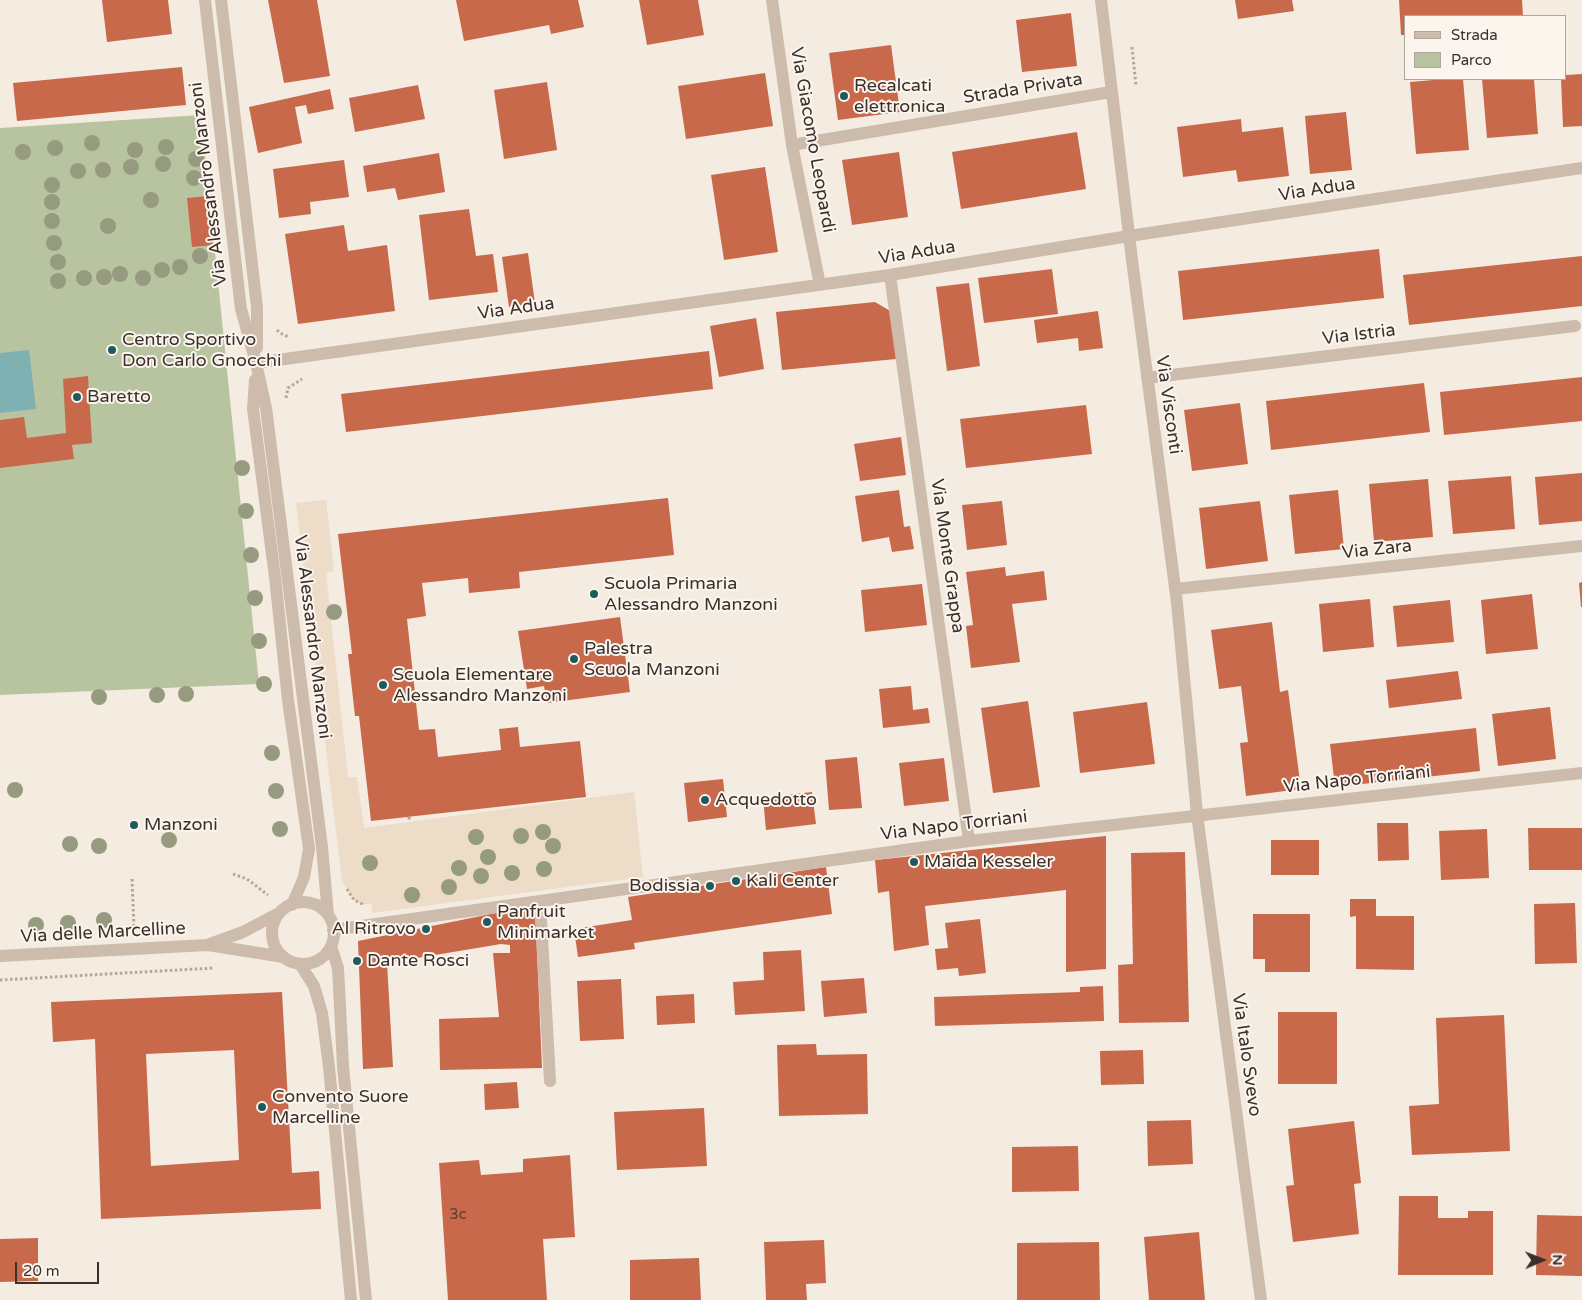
<!DOCTYPE html>
<html>
<head>
<meta charset="utf-8">
<style>
	body { margin:0 }
	#map { position:relative; width:1582px; height:1300px; overflow:hidden; background:#f4ebe1; font-family:"Varela Round",sans-serif }
	canvas { display:block }
	.legend { position:absolute; left:1404px; top:15px; width:162px; height:65px; box-sizing:border-box; background:#fbf5ee; border:1px solid #aea6a0; margin:0; padding:6px 9px; list-style:none; font-size:15px; color:#3b302b }
	.legend li { display:flex; align-items:center; gap:10px; height:25px }
	.legend b { width:25px; border:1px solid #aea6a0 }
	.north { position:absolute; left:1517px; top:1235px; width:50px; height:50px; -webkit-text-stroke:4px #fbf5ee; paint-order:stroke; rotate:89deg; font-size:14px; font-weight:700; line-height:20px; text-align:center; color:#3b302b }
	.north::after { content:''; display:block; margin:auto; width:18px; height:22px; background:#3b302b; clip-path:polygon(50% 0,100% 100%,50% 72%,0 100%) }
	.scale { position:absolute; left:15px; top:1262px; width:84px; height:22px; box-sizing:border-box; border:2px solid #3b302b; border-top:0; padding-left:6px; font-size:15px; line-height:18px; white-space:nowrap; color:#3b302b; -webkit-text-stroke:4px #fbf5ee; paint-order:stroke }
</style>
</head>
<body>
<div id="map">
<canvas width="1582" height="1300"></canvas>
<ul class="legend">
<li><b style="height:6px;background:#cdbbac"></b>Strada</li>
<li><b style="height:14px;background:#b8c4a0"></b>Parco</li>
</ul>
<div class="north">N</div>
<div class="scale">20 m</div>
</div>
<script>
const ctx = document.querySelector('canvas').getContext('2d');
ctx.lineJoin = 'round';
function fill(path, color) { ctx.fillStyle = color; ctx.fill(path, 'evenodd'); }
const poly = rows => new Path2D(rows.map(r => 'M' + r).join(''));
function strokePath(path, color, width, dash) { ctx.strokeStyle = color; ctx.lineWidth = width; ctx.lineCap = dash ? 'butt' : 'round'; ctx.setLineDash(dash || []); ctx.stroke(path); }
function drawText(font, color, halo, rows, align = 'center') {
  ctx.font = font + ' "Varela Round",sans-serif'; ctx.lineWidth = 4; ctx.setLineDash([]); ctx.textBaseline = 'middle'; ctx.strokeStyle = halo; ctx.fillStyle = color; for (const [text, x, y, turn = 0] of rows) {
    ctx.save(); ctx.translate(x, y); ctx.rotate((+turn || 0) * Math.PI / 180); ctx.textAlign = isNaN(turn) ? turn : align; if (halo) ctx.strokeText(text, 0, 0); ctx.fillText(text, 0, 0); ctx.restore();
  }
}
fill(poly([
	[201,115,259,684,0,695,0,128]
]), '#b8c4a0');
fill(poly([
	[326,500,334,571,326,573,348,777,357,777,364,828,634,792,643,877,372,913,372,904,362,904,354,900,342,881,296,503]
]), '#ecdcc8');
fill(poly([
	[29,350,36,409,0,413,0,353]
]), '#7fb0b2');
fill(poly([
	[102,0,168,0,172,34,107,42],
	[268,0,317,0,330,76,284,83],
	[456,0,578,0,584,27,551,34,549,25,464,41],
	[639,0,698,0,704,35,647,45],
	[1235,0,1292,0,1294,11,1238,19],
	[1399,0,1522,0,1523,16,1406,16,1406,35,1401,35],
	[1071,13,1077,66,1022,72,1016,20],
	[891,45,900,112,838,120,829,53],
	[182,67,186,105,17,121,13,83],
	[765,73,773,126,686,139,678,86],
	[1582,74,1582,126,1563,127,1561,79,1566,79,1566,75],
	[1445,79,1463,79,1469,150,1416,154,1410,82],
	[1482,79,1534,79,1538,134,1487,138],
	[547,82,557,150,504,159,494,90],
	[418,85,425,119,355,132,349,98],
	[330,89,334,109,308,114,306,105,295,107,302,143,258,153,249,107],
	[1346,112,1352,170,1310,174,1305,116],
	[1241,119,1242,132,1283,127,1289,176,1238,182,1236,170,1183,177,1177,127],
	[1077,132,1086,189,961,209,952,152],
	[899,152,908,217,852,225,842,160],
	[439,153,445,192,398,200,395,188,367,192,363,166],
	[344,160,349,197,310,202,311,214,279,218,273,169],
	[765,167,778,252,724,260,711,175],
	[209,196,214,245,192,247,187,198],
	[469,209,476,256,493,254,498,292,429,300,419,215],
	[344,225,348,251,387,245,395,311,298,324,285,234],
	[1379,249,1384,298,1183,320,1178,271],
	[528,253,535,303,509,307,502,257],
	[1582,256,1582,306,1409,325,1403,275],
	[1052,269,1058,314,984,323,978,278],
	[969,283,980,366,947,371,936,287],
	[875,302,892,312,896,359,782,370,776,312],
	[1098,311,1103,348,1079,351,1078,338,1037,343,1034,320],
	[756,318,764,369,719,377,710,326],
	[709,351,713,389,346,432,341,394],
	[88,376,92,443,72,445,74,459,0,468,0,420,24,417,27,438,66,433,63,379],
	[1582,377,1582,421,1444,435,1440,392],
	[1424,383,1430,432,1271,450,1266,401],
	[1240,403,1248,464,1192,471,1184,410],
	[1086,405,1092,454,966,468,960,419],
	[901,437,906,475,860,481,854,444],
	[1582,473,1582,521,1539,525,1535,477],
	[1511,476,1515,529,1453,534,1448,481],
	[1428,479,1433,537,1374,542,1369,484],
	[899,490,904,527,910,526,914,549,892,552,889,537,862,542,855,496],
	[1338,490,1344,549,1295,554,1289,495],
	[668,498,674,555,519,572,520,588,469,593,468,578,422,583,426,616,407,619,419,730,435,729,438,757,501,750,499,729,518,727,520,747,580,741,586,797,371,821,359,716,355,716,348,654,352,654,338,534],
	[1002,501,1007,545,967,550,962,505],
	[1260,501,1268,561,1206,569,1199,508],
	[1005,567,1006,576,1044,571,1047,600,1012,604,1020,662,971,668,966,626,973,625,966,572],
	[1582,582,1582,607,1581,607,1579,583],
	[922,584,927,625,865,632,861,590],
	[1532,594,1538,649,1486,654,1481,600],
	[1370,599,1374,647,1323,652,1319,604],
	[1450,600,1454,642,1397,647,1393,606],
	[620,617,630,692,547,703,544,686,527,689,518,631],
	[1272,622,1280,692,1288,690,1301,789,1246,796,1240,743,1248,742,1241,686,1219,689,1211,630],
	[1458,671,1462,699,1389,708,1386,680],
	[911,686,913,710,928,708,930,723,883,728,879,689],
	[1028,701,1040,787,993,793,981,708],
	[1147,702,1155,764,1080,773,1073,712],
	[1550,707,1556,759,1498,766,1492,714],
	[1476,728,1480,771,1335,787,1330,744],
	[857,757,862,808,829,810,825,760],
	[944,758,949,801,904,806,899,763],
	[723,779,727,817,688,822,684,783],
	[812,792,816,824,766,830,763,798],
	[1377,823,1408,823,1409,860,1378,861],
	[1528,828,1582,828,1582,870,1529,870],
	[1487,829,1489,878,1441,880,1439,831],
	[1106,836,1106,969,1066,972,1066,890,925,906,929,945,894,951,889,891,878,893,875,860],
	[1271,840,1319,840,1319,875,1271,875],
	[1185,852,1189,1022,1119,1023,1118,965,1133,964,1131,853],
	[826,867,832,914,634,943,635,949,578,957,574,929,632,920,628,897],
	[1350,899,1376,899,1376,916,1414,916,1414,970,1356,969,1356,916,1350,917],
	[1575,903,1577,963,1535,964,1534,904],
	[535,905,542,1068,440,1070,439,1019,499,1017,493,953,510,953,510,945,501,944,387,963,393,1067,363,1069,358,941],
	[1253,914,1310,914,1310,972,1265,972,1265,959,1253,959],
	[980,919,986,973,959,976,958,968,937,970,935,949,948,948,945,923],
	[801,950,805,1011,735,1015,733,982,764,980,763,952],
	[864,978,867,1013,824,1017,821,981],
	[621,979,624,1039,580,1041,577,981],
	[1103,986,1104,1021,935,1026,934,997,1080,992,1080,987],
	[282,992,292,1173,319,1171,321,1209,101,1219,95,1039,53,1042,51,1002],
	[234,1050,239,1160,151,1166,146,1054],
	[694,994,695,1023,657,1025,656,996],
	[1278,1012,1337,1012,1337,1084,1278,1084],
	[1504,1015,1510,1151,1412,1155,1409,1106,1439,1104,1436,1018],
	[816,1044,817,1055,867,1054,868,1114,779,1116,777,1045],
	[1143,1050,1144,1084,1101,1085,1100,1051],
	[517,1082,519,1108,485,1110,484,1084],
	[704,1108,707,1166,617,1170,614,1112],
	[1191,1120,1193,1164,1148,1166,1147,1121],
	[1354,1121,1361,1183,1354,1184,1359,1234,1293,1242,1286,1186,1294,1185,1288,1129],
	[1078,1146,1079,1191,1012,1192,1012,1147],
	[570,1155,575,1237,543,1239,547,1300,448,1300,439,1163,479,1160,481,1175,523,1172,523,1159],
	[1399,1196,1438,1196,1438,1218,1468,1218,1468,1211,1493,1211,1493,1275,1398,1275],
	[1537,1215,1582,1216,1582,1276,1536,1275],
	[1199,1232,1205,1300,1149,1300,1144,1237],
	[38,1238,38,1281,0,1282,0,1239],
	[824,1240,826,1283,806,1284,807,1300,766,1300,764,1242],
	[1099,1242,1100,1300,1017,1300,1017,1243],
	[699,1258,701,1300,630,1300,630,1260]
]), '#c8694b');
strokePath(poly([
	[1132,47,1136,86],
	[277,330,280,333,289,337],
	[286,398,288,388,302,379],
	[409,817,409,822],
	[233,874,247,879,268,895],
	[132,879,134,928],
	[347,889,354,900,362,904,362,906],
	[0,980,214,968]
]), '#b9a596', 3, [2.5, 2.5]);
strokePath(poly([
	[205,0,241,309,256,363,266,408,322,847,328,915],
	[221,0,257,307,257,348],
	[772,0,792,145,820,285],
	[1101,0,1132,260,1177,603,1197,814,1261,1300],
	[792,145,1111,92],
	[890,275,969,841],
	[256,363,890,275,1129,236,1582,168],
	[1147,378,1575,326],
	[255,380,253,409,275,577,288,700,309,849,304,877,292,905],
	[1175,589,1582,546],
	[540,902,550,1081],
	'272 933a31 31 0 1 1 62 0a31 31 0 1 1-62 0Z',
	[333,930,969,841,1582,773],
	[210,944,243,932,279,913],
	[331,946,338,968,343,1066,366,1300],
	[0,956,208,945,284,957],
	[300,964,314,986,322,1013,329,1067,351,1300]
]), '#cdbbac', 12);
ctx.fillStyle = '#969b7f';
for (const [x, y] of [
	[92,143],
	[166,147],
	[55,148],
	[135,150],
	[23,152],
	[196,159],
	[163,164],
	[131,167],
	[103,170],
	[78,171],
	[194,178],
	[52,185],
	[151,200],
	[52,202],
	[52,221],
	[108,226],
	[54,243],
	[200,256],
	[58,262],
	[180,267],
	[162,270],
	[120,274],
	[104,277],
	[84,278],
	[143,278],
	[58,281],
	[242,468],
	[246,511],
	[251,555],
	[255,598],
	[334,612],
	[259,641],
	[264,684],
	[186,694],
	[157,695],
	[99,697],
	[272,753],
	[15,790],
	[276,791],
	[280,829],
	[543,832],
	[521,836],
	[476,837],
	[169,840],
	[70,844],
	[99,846],
	[553,846],
	[488,857],
	[370,863],
	[459,868],
	[544,869],
	[512,873],
	[481,876],
	[449,887],
	[412,895],
	[104,920],
	[68,923],
	[36,925]
]) { ctx.beginPath(); ctx.arc(x, y, 8, 0, 2 * Math.PI); ctx.fill(); }
for (const [x, y, r, color] of [
	[844,96,5,"#1f5a5e"],
	[112,350,5,"#1f5a5e"],
	[77,397,5,"#1f5a5e"],
	[594,594,5,"#1f5a5e"],
	[574,659,5,"#1f5a5e"],
	[383,685,5,"#1f5a5e"],
	[705,800,5,"#1f5a5e"],
	[134,825,5,"#1f5a5e"],
	[914,862,5,"#1f5a5e"],
	[736,881,5,"#1f5a5e"],
	[710,886,5,"#1f5a5e"],
	[487,922,5,"#1f5a5e"],
	[426,929,5,"#1f5a5e"],
	[357,961,5,"#1f5a5e"],
	[262,1107,5,"#1f5a5e"]
]) { const dot = new Path2D(); dot.arc(x, y, r, 0, 2 * Math.PI); ctx.fillStyle = color; ctx.fill(dot); strokePath(dot, '#fbf5ee', 2); }
drawText('15px', '#5e3e33', null, [
	["3c",458,1215]
]);
drawText('18px', '#3b302b', '#fbf5ee', [
	["Recalcati",854,86],
	["elettronica",854,107],
	["Centro Sportivo",122,340],
	["Don Carlo Gnocchi",122,361],
	["Baretto",87,397],
	["Scuola Primaria",604,584],
	["Alessandro Manzoni",604,605],
	["Palestra",584,649],
	["Scuola Manzoni",584,670],
	["Scuola Elementare",393,675],
	["Alessandro Manzoni",393,696],
	["Acquedotto",715,800],
	["Manzoni",144,825],
	["Maida Kesseler",924,862],
	["Kali Center",746,881],
	["Bodissia",700,886,"right"],
	["Panfruit",497,912],
	["Minimarket",497,933],
	["Al Ritrovo",416,929,"right"],
	["Dante Rosci",367,961],
	["Convento Suore",272,1097],
	["Marcelline",272,1118]
], 'left');
drawText('18px', '#3b302b', '#fbf5ee', [
	["Strada Privata",1023,89,-9],
	["Via Giacomo Leopardi",812,140,80],
	["Via Alessandro Manzoni",209,184,-97],
	["Via Adua",1317,190,-9],
	["Via Adua",917,253,-9],
	["Via Adua",516,309,-8],
	["Via Istria",1359,335,-7],
	["Via Visconti",1168,405,82],
	["Via Zara",1377,550,-6],
	["Via Monte Grappa",947,556,82],
	["Via Alessandro Manzoni",312,637,83],
	["Via Napo Torriani",1357,780,-6],
	["Via Napo Torriani",954,826,-7],
	["Via delle Marcelline",103,933,-3],
	["Via Italo Svevo",1246,1055,82]
]);
</script>
</body>
</html>
